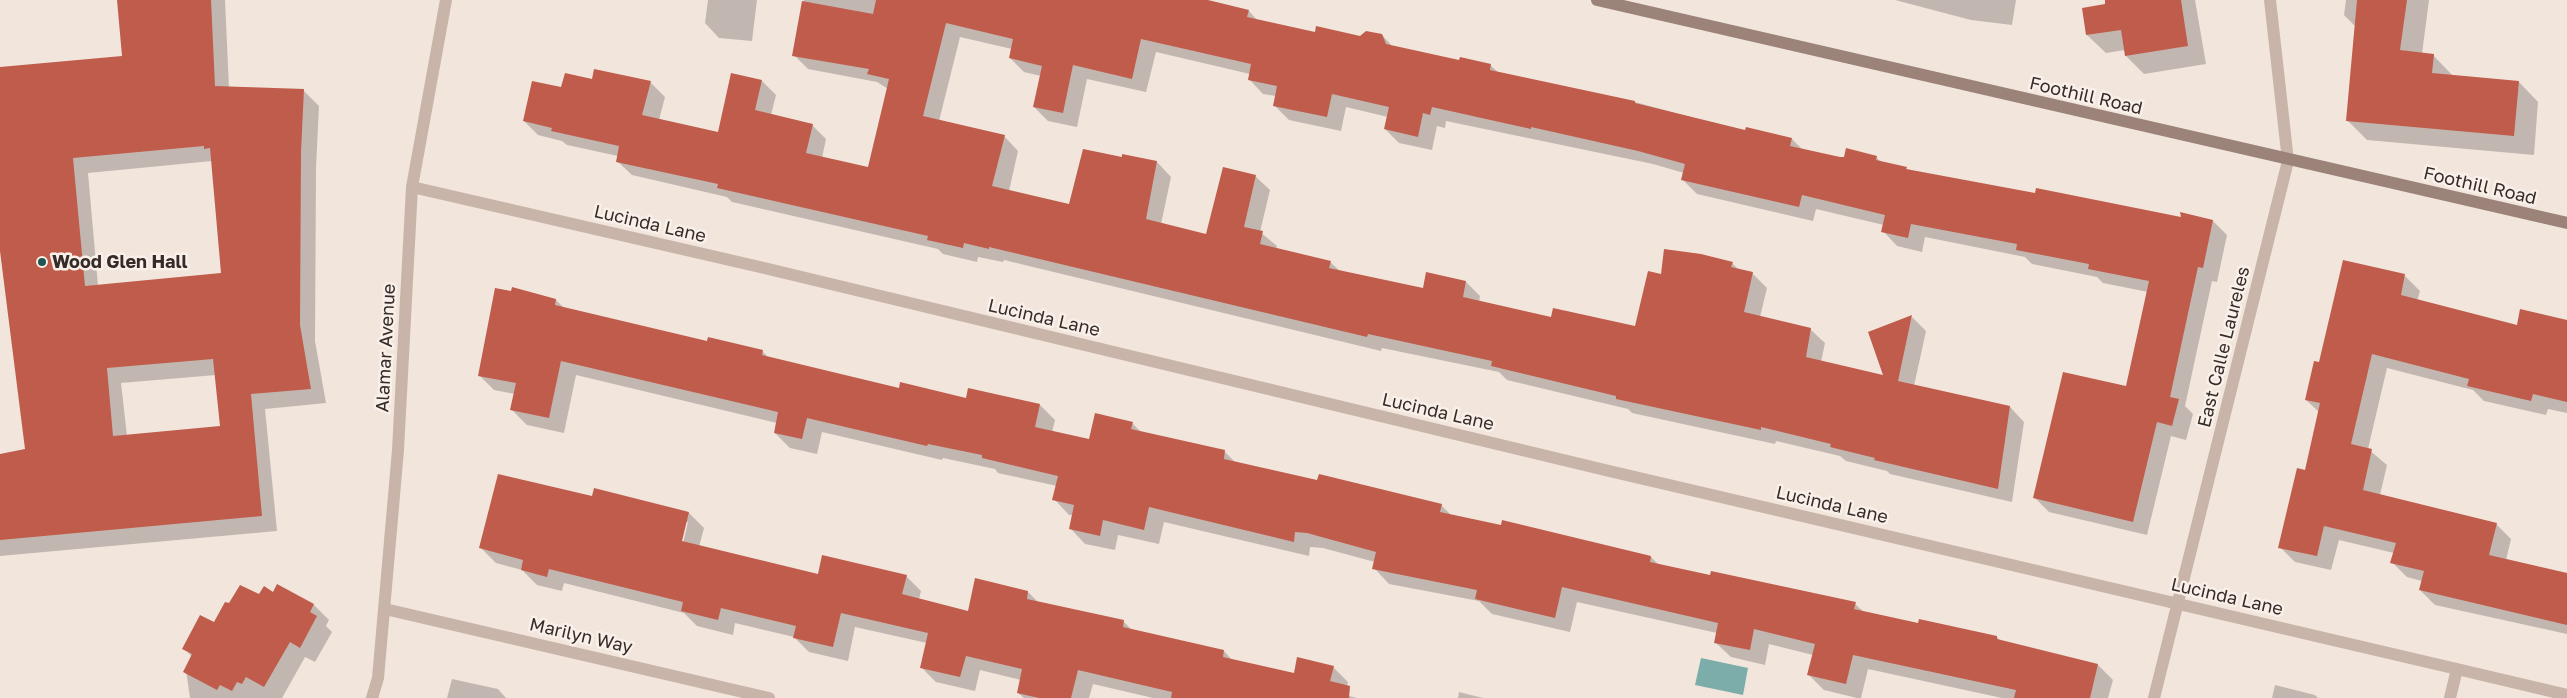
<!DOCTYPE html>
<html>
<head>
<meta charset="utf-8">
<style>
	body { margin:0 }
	canvas { display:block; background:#f1e5dc }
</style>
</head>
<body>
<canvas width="2567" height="698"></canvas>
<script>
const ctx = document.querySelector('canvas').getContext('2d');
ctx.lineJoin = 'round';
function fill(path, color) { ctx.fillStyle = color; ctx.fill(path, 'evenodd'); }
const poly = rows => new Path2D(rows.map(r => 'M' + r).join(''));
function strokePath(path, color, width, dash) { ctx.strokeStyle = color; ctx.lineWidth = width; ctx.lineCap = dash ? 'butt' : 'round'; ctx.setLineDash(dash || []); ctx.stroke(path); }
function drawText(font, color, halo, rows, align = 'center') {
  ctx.font = font + ' "Golos Text",sans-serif'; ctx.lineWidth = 5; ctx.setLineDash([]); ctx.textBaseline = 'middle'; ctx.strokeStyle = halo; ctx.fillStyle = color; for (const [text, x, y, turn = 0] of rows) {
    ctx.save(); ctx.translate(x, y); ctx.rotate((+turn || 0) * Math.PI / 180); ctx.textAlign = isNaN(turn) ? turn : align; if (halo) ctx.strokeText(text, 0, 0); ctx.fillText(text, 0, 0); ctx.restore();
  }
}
fill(poly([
	[1701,658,1748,668,1743,695,1695,685]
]), '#7dadaa');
fill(poly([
	[118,0,225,0,229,88,303,90,319,106,316,168,315,341,326,403,265,409,277,531,0,556,0,456,26,450,0,241,0,68,124,57],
	[212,161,223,274,98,286,88,173],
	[216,375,221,428,127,436,121,383],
	[708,0,757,0,752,41,719,38,705,23],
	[804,0,1205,0,1249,11,1258,21,1316,33,1360,37,1382,35,1393,47,1460,61,1490,65,1499,73,1635,102,1746,132,1792,139,1802,149,1845,159,1876,157,1881,162,1906,168,1909,171,2036,195,2182,218,2213,221,2227,235,2217,282,2212,281,2185,406,2193,414,2186,440,2171,436,2147,535,2049,512,2034,497,2127,388,2148,292,2103,283,2097,277,2032,264,2025,257,1925,237,1922,252,1897,246,1883,231,1884,225,1816,209,1813,221,1697,194,1683,180,1684,173,1653,164,1446,121,1445,128,1437,126,1432,150,1399,143,1385,129,1388,117,1346,107,1341,131,1289,120,1274,105,1276,96,1263,94,1249,79,1250,74,1156,52,1146,92,1087,79,1077,127,1048,121,1034,107,1041,76,1024,72,1010,58,1012,49,960,37,939,121,1004,136,1018,151,1009,191,1070,205,1123,159,1123,155,1157,162,1171,177,1161,224,1207,236,1255,176,1270,190,1260,232,1277,246,1276,249,1330,262,1340,271,1424,290,1466,282,1480,296,1479,302,1552,319,1636,328,1662,275,1732,263,1740,271,1752,273,1767,288,1760,317,1810,329,1825,343,1821,362,1885,377,1912,317,1926,331,1914,386,2010,407,2024,422,2012,502,1890,474,1887,471,1846,461,1840,456,1776,441,1775,444,1632,413,1628,409,1507,380,1499,372,1382,348,1381,351,1004,260,1003,262,978,257,977,262,943,254,938,249,732,202,727,197,632,175,617,161,618,156,567,145,562,141,538,135,524,121,562,89,593,80,595,71,651,83,665,97,659,120,719,133,762,81,776,95,771,115,812,125,826,139,822,158,869,169,888,89,877,82,808,69,794,55],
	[1895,0,2016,0,2012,25,1971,20],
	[2106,0,2195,0,2206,64,2144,74,2126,56,2125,50,2106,53,2087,35,2083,9,2107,5],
	[2346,0,2429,0,2422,54,2433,55,2453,76,2519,82,2538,102,2534,155,2367,140,2348,121,2356,27,2344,15],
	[2344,261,2405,276,2420,291,2417,301,2518,326,2567,322,2567,413,2548,409,2546,415,2484,401,2473,390,2387,368,2368,449,2387,465,2380,495,2496,524,2511,539,2506,560,2567,574,2567,634,2435,605,2420,590,2422,581,2407,577,2392,562,2394,553,2339,540,2331,570,2295,562,2280,547,2306,471,2319,412,2306,400,2320,364],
	[513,289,541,295,545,298,556,300,564,308,708,343,762,351,769,358,900,389,966,399,1040,405,1055,420,1052,432,1090,440,1132,423,1142,433,1225,452,1236,463,1318,482,1441,505,1452,516,1651,557,1660,566,1855,604,1864,612,1919,625,1997,637,2000,641,2098,665,2113,680,2108,698,2002,698,1868,669,1861,698,1857,698,1824,690,1809,675,1813,655,1769,644,1765,665,1731,657,1715,642,1717,633,1577,602,1570,632,1492,614,1479,601,1389,584,1374,568,1375,562,1323,548,1310,547,1309,556,1164,522,1159,544,1118,535,1115,550,1085,544,1070,528,1073,515,1069,515,1054,499,1057,486,998,473,995,469,943,458,942,460,822,432,817,454,790,448,775,433,777,423,576,375,564,433,527,425,512,410,515,394,494,390,479,375],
	[593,498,689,513,704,528,699,547,819,575,906,576,921,591,919,599,968,612,1028,592,1039,603,1123,621,1132,630,1224,651,1233,661,1295,675,1333,667,1348,682,1345,695,1357,698,1153,698,1093,684,1089,698,1024,698,1018,693,1021,680,980,670,975,691,936,682,921,667,927,643,855,627,848,661,809,652,794,637,735,623,733,635,697,626,684,613,564,583,562,591,537,585,522,570,496,563,481,548],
	[685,522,688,522,682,548,679,547],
	[273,593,314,605,329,620,326,626,332,632,315,662,305,657,282,698,190,698,186,670,192,657,184,648,214,624,230,605],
	[452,679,498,689,506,698,447,698],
	[2275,685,2315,695,2318,698,2272,698],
	[1459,692,1483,698,1458,698]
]), '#0003');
fill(poly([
	[117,0,211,0,215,86,304,89,301,152,300,325,311,389,251,394,262,516,0,540,0,454,25,449,0,251,0,67,122,56],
	[204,146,204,149,210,148,221,273,85,286,73,158],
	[213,359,220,426,113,436,107,368],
	[876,0,1208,0,1249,10,1247,17,1315,32,1316,26,1360,36,1366,31,1382,34,1386,44,1459,60,1460,57,1491,64,1490,70,1635,101,1635,103,1745,130,1746,127,1792,138,1790,146,1840,157,1844,157,1846,148,1877,156,1876,160,1907,167,1906,169,2035,193,2036,188,2181,217,2180,212,2213,220,2203,268,2198,267,2170,397,2179,399,2172,426,2157,422,2133,522,2033,498,2063,372,2126,386,2149,281,2088,269,2089,264,2016,250,2017,244,1911,224,1908,238,1881,232,1885,215,1802,195,1799,207,1681,180,1685,164,1638,151,1531,127,1531,129,1432,107,1430,115,1423,113,1418,137,1384,129,1389,107,1332,94,1327,117,1273,106,1277,86,1248,80,1251,64,1141,39,1132,79,1073,65,1063,113,1033,107,1042,66,1009,58,1013,39,946,23,923,116,1005,135,992,186,1069,204,1083,149,1122,157,1122,154,1157,161,1146,219,1206,234,1223,167,1256,175,1244,227,1263,231,1260,244,1331,261,1329,268,1423,288,1426,272,1466,281,1463,297,1551,317,1553,308,1635,326,1648,271,1661,274,1664,249,1701,254,1733,262,1731,267,1753,272,1744,312,1811,328,1806,357,1883,375,1868,332,1912,315,1898,381,2010,406,1998,489,1874,460,1875,458,1830,447,1831,444,1761,427,1761,430,1616,399,1616,396,1491,366,1492,361,1368,334,1367,337,989,247,989,249,964,243,963,248,927,240,928,236,717,188,718,184,616,162,619,146,551,131,552,128,523,121,532,81,561,87,565,73,592,79,594,69,651,81,642,115,718,132,731,73,762,80,755,110,813,124,806,153,868,167,889,79,867,74,869,69,792,56,802,1,873,14],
	[2105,0,2181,0,2188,46,2125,56,2121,30,2086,35,2082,8,2105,4],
	[2357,0,2407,0,2400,50,2434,54,2432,73,2519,81,2514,136,2346,121],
	[2343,260,2405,274,2401,295,2517,325,2520,309,2567,320,2567,402,2533,394,2531,401,2467,386,2469,379,2372,354,2351,444,2372,449,2363,490,2497,523,2489,555,2567,573,2567,625,2419,590,2424,571,2390,563,2396,543,2324,526,2317,556,2278,548,2297,468,2305,470,2320,403,2305,400,2314,361,2319,362],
	[512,287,556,299,555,305,707,341,708,337,763,350,762,355,899,388,900,382,966,398,968,388,1040,404,1035,427,1089,439,1095,413,1133,422,1131,429,1225,450,1224,459,1317,480,1319,474,1442,504,1440,512,1501,525,1502,520,1651,556,1650,562,1710,575,1711,571,1856,602,1854,609,1918,623,1919,619,1997,636,1997,639,2098,664,2090,698,2014,698,2016,690,1853,655,1846,684,1807,675,1815,644,1754,629,1750,650,1714,643,1718,623,1562,587,1555,618,1475,599,1477,590,1372,569,1376,552,1307,533,1295,532,1294,542,1149,507,1144,530,1103,520,1100,536,1069,529,1074,505,1052,500,1058,476,982,458,982,455,928,444,927,446,807,418,802,439,774,433,778,412,561,361,549,418,510,410,516,383,478,376,495,288,511,291],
	[498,474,592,496,594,488,689,512,682,541,818,574,822,555,907,575,902,594,968,611,975,578,1028,591,1027,599,1124,620,1123,627,1224,650,1223,657,1294,673,1297,657,1334,666,1330,681,1350,686,1349,698,1171,698,1172,692,1078,670,1071,698,1039,698,1017,693,1022,669,966,656,960,677,920,668,928,633,841,613,833,647,793,638,796,626,721,608,718,620,681,611,683,602,549,569,547,577,521,570,523,560,479,548],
	[277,584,314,604,310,612,317,616,300,648,290,642,264,687,246,677,242,684,237,682,232,691,220,685,217,690,183,672,192,654,182,649,200,615,214,622,225,602,229,603,240,585,259,594,264,586,273,592]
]), '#c05c4b');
strokePath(poly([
	[412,187,760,267,1605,470,2457,669],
	[385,609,769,698],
	[372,698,378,678,398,450,412,187,446,0],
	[2154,698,2288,161,2270,0],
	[2450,698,2457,669,2567,695]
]), '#c8b4a9', 12);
strokePath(poly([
	[1597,0,2567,223]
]), '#9c837a', 12);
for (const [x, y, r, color] of [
	[42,262,5,"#205554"]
]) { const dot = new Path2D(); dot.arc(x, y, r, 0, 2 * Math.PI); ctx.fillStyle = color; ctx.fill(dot); strokePath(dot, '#f9f0e9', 2); }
drawText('18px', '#362b28', '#f9f0e9', [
	["Foothill Road",2086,96,13],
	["Foothill Road",2480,186,13],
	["Lucinda Lane",650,224,13],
	["Lucinda Lane",1044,318,13],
	["East Calle Laureles",2224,347,-76],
	["Alamar Avenue",386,348,-87],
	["Lucinda Lane",1438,412,13],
	["Lucinda Lane",1832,505,13],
	["Lucinda Lane",2227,597,13],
	["Marilyn Way",581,636,13]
]);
drawText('bold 18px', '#362b28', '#f9f0e9', [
	["Wood Glen Hall",52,262]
], 'left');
</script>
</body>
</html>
